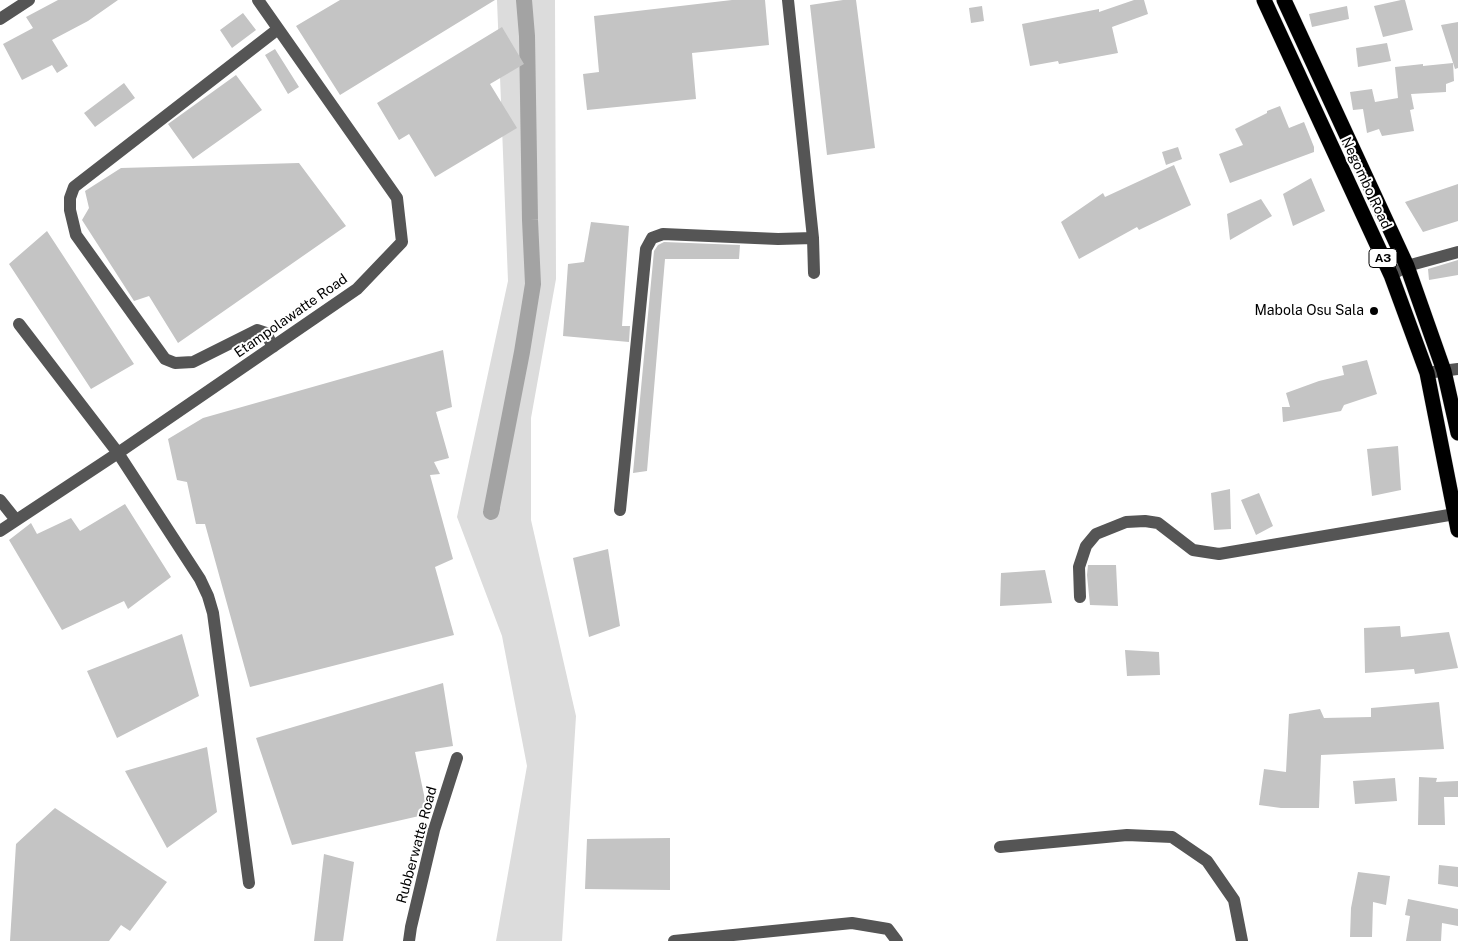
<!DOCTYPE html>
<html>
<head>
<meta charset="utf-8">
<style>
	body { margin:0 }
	canvas { display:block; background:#fff }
</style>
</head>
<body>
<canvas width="1458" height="941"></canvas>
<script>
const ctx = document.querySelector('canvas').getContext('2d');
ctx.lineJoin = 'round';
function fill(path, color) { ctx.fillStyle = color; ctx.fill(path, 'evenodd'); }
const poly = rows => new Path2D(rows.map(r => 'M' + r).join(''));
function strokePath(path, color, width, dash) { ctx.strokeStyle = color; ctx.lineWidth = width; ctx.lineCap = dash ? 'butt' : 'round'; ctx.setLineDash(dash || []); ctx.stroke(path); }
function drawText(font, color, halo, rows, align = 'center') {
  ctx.font = font + ' "Public Sans",sans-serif'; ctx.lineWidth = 4; ctx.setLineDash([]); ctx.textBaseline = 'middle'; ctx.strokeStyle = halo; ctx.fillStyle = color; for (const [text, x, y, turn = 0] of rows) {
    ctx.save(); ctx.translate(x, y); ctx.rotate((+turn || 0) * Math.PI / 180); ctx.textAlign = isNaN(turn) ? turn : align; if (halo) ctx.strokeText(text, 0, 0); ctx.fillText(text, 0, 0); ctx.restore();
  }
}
fill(poly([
	[497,0,555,0,556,279,531,418,531,520,576,716,562,941,496,941,527,766,502,636,457,517,508,281]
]), '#dcdcdc');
strokePath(poly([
	[492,508,491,512,522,352,533,284,530,220,527,36,524,0]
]), '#a3a3a3', 16);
fill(poly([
	[58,0,118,0,88,21,52,40,68,66,57,73,52,65,22,80,3,44,33,28,26,17],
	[340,0,495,0,340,95,296,26],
	[732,0,765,0,769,45,692,53,696,99,587,110,583,74,599,72,594,16],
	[843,0,856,0,875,148,827,155,810,5],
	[1134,0,1144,0,1148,14,1112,27,1118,53,1059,64,1058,61,1030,66,1022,24,1099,9,1099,12],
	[1401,0,1405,0,1413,30,1383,37,1374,6],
	[982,6,984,21,971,23,969,8],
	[1347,6,1349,19,1312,27,1309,14],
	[243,13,256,30,232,48,220,30],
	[1458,22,1458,68,1455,69,1441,25],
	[502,27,524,64,490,84,517,128,435,177,409,134,399,140,377,103],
	[1387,43,1391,61,1358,67,1356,48],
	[275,49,299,87,288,94,265,55],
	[1453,63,1454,81,1446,84,1446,92,1411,94,1414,109,1410,110,1414,131,1382,136,1379,129,1367,133,1363,109,1353,110,1350,92,1372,89,1375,102,1398,98,1395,67,1423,64,1423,66],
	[236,75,262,110,193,159,168,124],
	[124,83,135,98,95,127,84,113],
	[1280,106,1289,128,1304,122,1314,147,1314,152,1230,183,1219,154,1243,145,1235,129,1267,113,1267,111],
	[1178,147,1182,159,1166,165,1162,152],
	[299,163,346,226,178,343,149,296,134,301,82,220,89,208,85,191,121,168],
	[1174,165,1191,205,1139,230,1137,227,1079,259,1061,222,1103,193,1105,197],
	[1311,178,1325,211,1293,226,1283,194],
	[1458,184,1458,221,1423,232,1405,202],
	[1261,199,1272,216,1230,240,1227,214],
	[591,222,629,226,622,326,630,326,629,342,563,336,568,264,584,262],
	[47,231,134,364,91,389,9,264],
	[664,242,740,245,739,259,665,259,647,471,633,473,654,251,658,245],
	[1458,260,1458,275,1429,280,1428,269],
	[443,350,452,407,436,412,449,458,434,462,440,474,430,475,453,559,435,567,454,635,250,687,205,524,196,524,187,482,177,480,168,439,203,418],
	[1367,360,1377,394,1344,405,1341,411,1283,422,1282,407,1290,407,1286,393,1319,381,1344,375,1342,366],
	[1398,446,1401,490,1372,496,1367,449],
	[1230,489,1231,529,1214,530,1211,493],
	[1259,493,1273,526,1256,535,1241,500],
	[125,504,171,577,128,609,124,601,62,630,9,540,31,523,37,534,71,518,80,531],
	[608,549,620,626,589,637,573,558],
	[1088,565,1116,565,1118,606,1090,605,1087,575],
	[1045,570,1052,603,1000,606,1001,573],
	[1400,626,1401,637,1449,632,1458,668,1415,674,1414,669,1365,673,1364,628],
	[182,634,199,696,117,738,87,671],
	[1125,650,1159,652,1160,675,1127,676],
	[443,683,453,746,415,752,428,814,292,845,256,738],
	[1439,702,1444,749,1321,755,1319,808,1281,808,1259,805,1264,769,1286,772,1289,714,1320,709,1324,718,1371,717,1371,708],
	[207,747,217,812,167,848,125,771],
	[1419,777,1437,778,1436,782,1458,781,1458,797,1444,797,1445,825,1418,825],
	[1395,778,1397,801,1355,804,1353,781],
	[55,808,167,882,130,931,121,925,109,941,10,941,16,844],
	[670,838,670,890,585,889,587,839],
	[324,854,354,862,343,941,314,941],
	[1439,865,1458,867,1458,887,1438,884],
	[1358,872,1390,876,1386,905,1373,902,1372,937,1350,937,1351,908],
	[1408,899,1458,909,1458,926,1442,923,1441,941,1406,941,1410,916,1405,915]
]), '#c4c4c4');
const highway = poly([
	[1264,0,1391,275,1427,373,1458,530],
	[1284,0,1407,266,1444,371,1458,433]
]);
strokePath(highway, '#dbdbdb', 16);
strokePath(poly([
	[788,0,813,238,814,273],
	[0,19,29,0],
	[1391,275,1407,266,1458,252],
	[19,324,118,453,200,579,208,596,213,613,249,883],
	[273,347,266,333,257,330,193,362,175,363,165,359,76,235,70,210,70,198,74,187,278,29],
	[1434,372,1458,369],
	[0,500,16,520],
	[620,510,646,249,652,238,663,234,778,239,813,238],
	[0,531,118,453,357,289,402,242,397,198,258,0],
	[1080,597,1079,567,1086,546,1096,534,1126,522,1145,521,1158,523,1193,550,1219,554,1455,514],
	[1000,847,1127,835,1172,837,1207,861,1234,900,1242,941],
	[409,941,411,927,434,830,457,758],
	[674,941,852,923,888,929,897,941]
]), '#555', 12);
strokePath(highway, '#000', 15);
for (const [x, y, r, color] of [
	[1374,311,5,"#000"]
]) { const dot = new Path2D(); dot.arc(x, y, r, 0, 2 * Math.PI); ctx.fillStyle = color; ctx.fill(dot); strokePath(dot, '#fff', 2); }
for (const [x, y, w] of [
	[1383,258,28]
]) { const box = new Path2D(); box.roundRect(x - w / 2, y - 9.5, w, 19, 4); ctx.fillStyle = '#fff'; ctx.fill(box); strokePath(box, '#000', 1); }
drawText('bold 12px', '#000', null, [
	["A3",1383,258]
]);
drawText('14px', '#000', '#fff', [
	["Negombo Road",1366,183,65],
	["Etampolawatte Road",291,316,-35],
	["Rubberwatte Road",417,845,-75]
]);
drawText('14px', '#000', '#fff', [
	["Mabola Osu Sala",1364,311]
], 'right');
</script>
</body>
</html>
